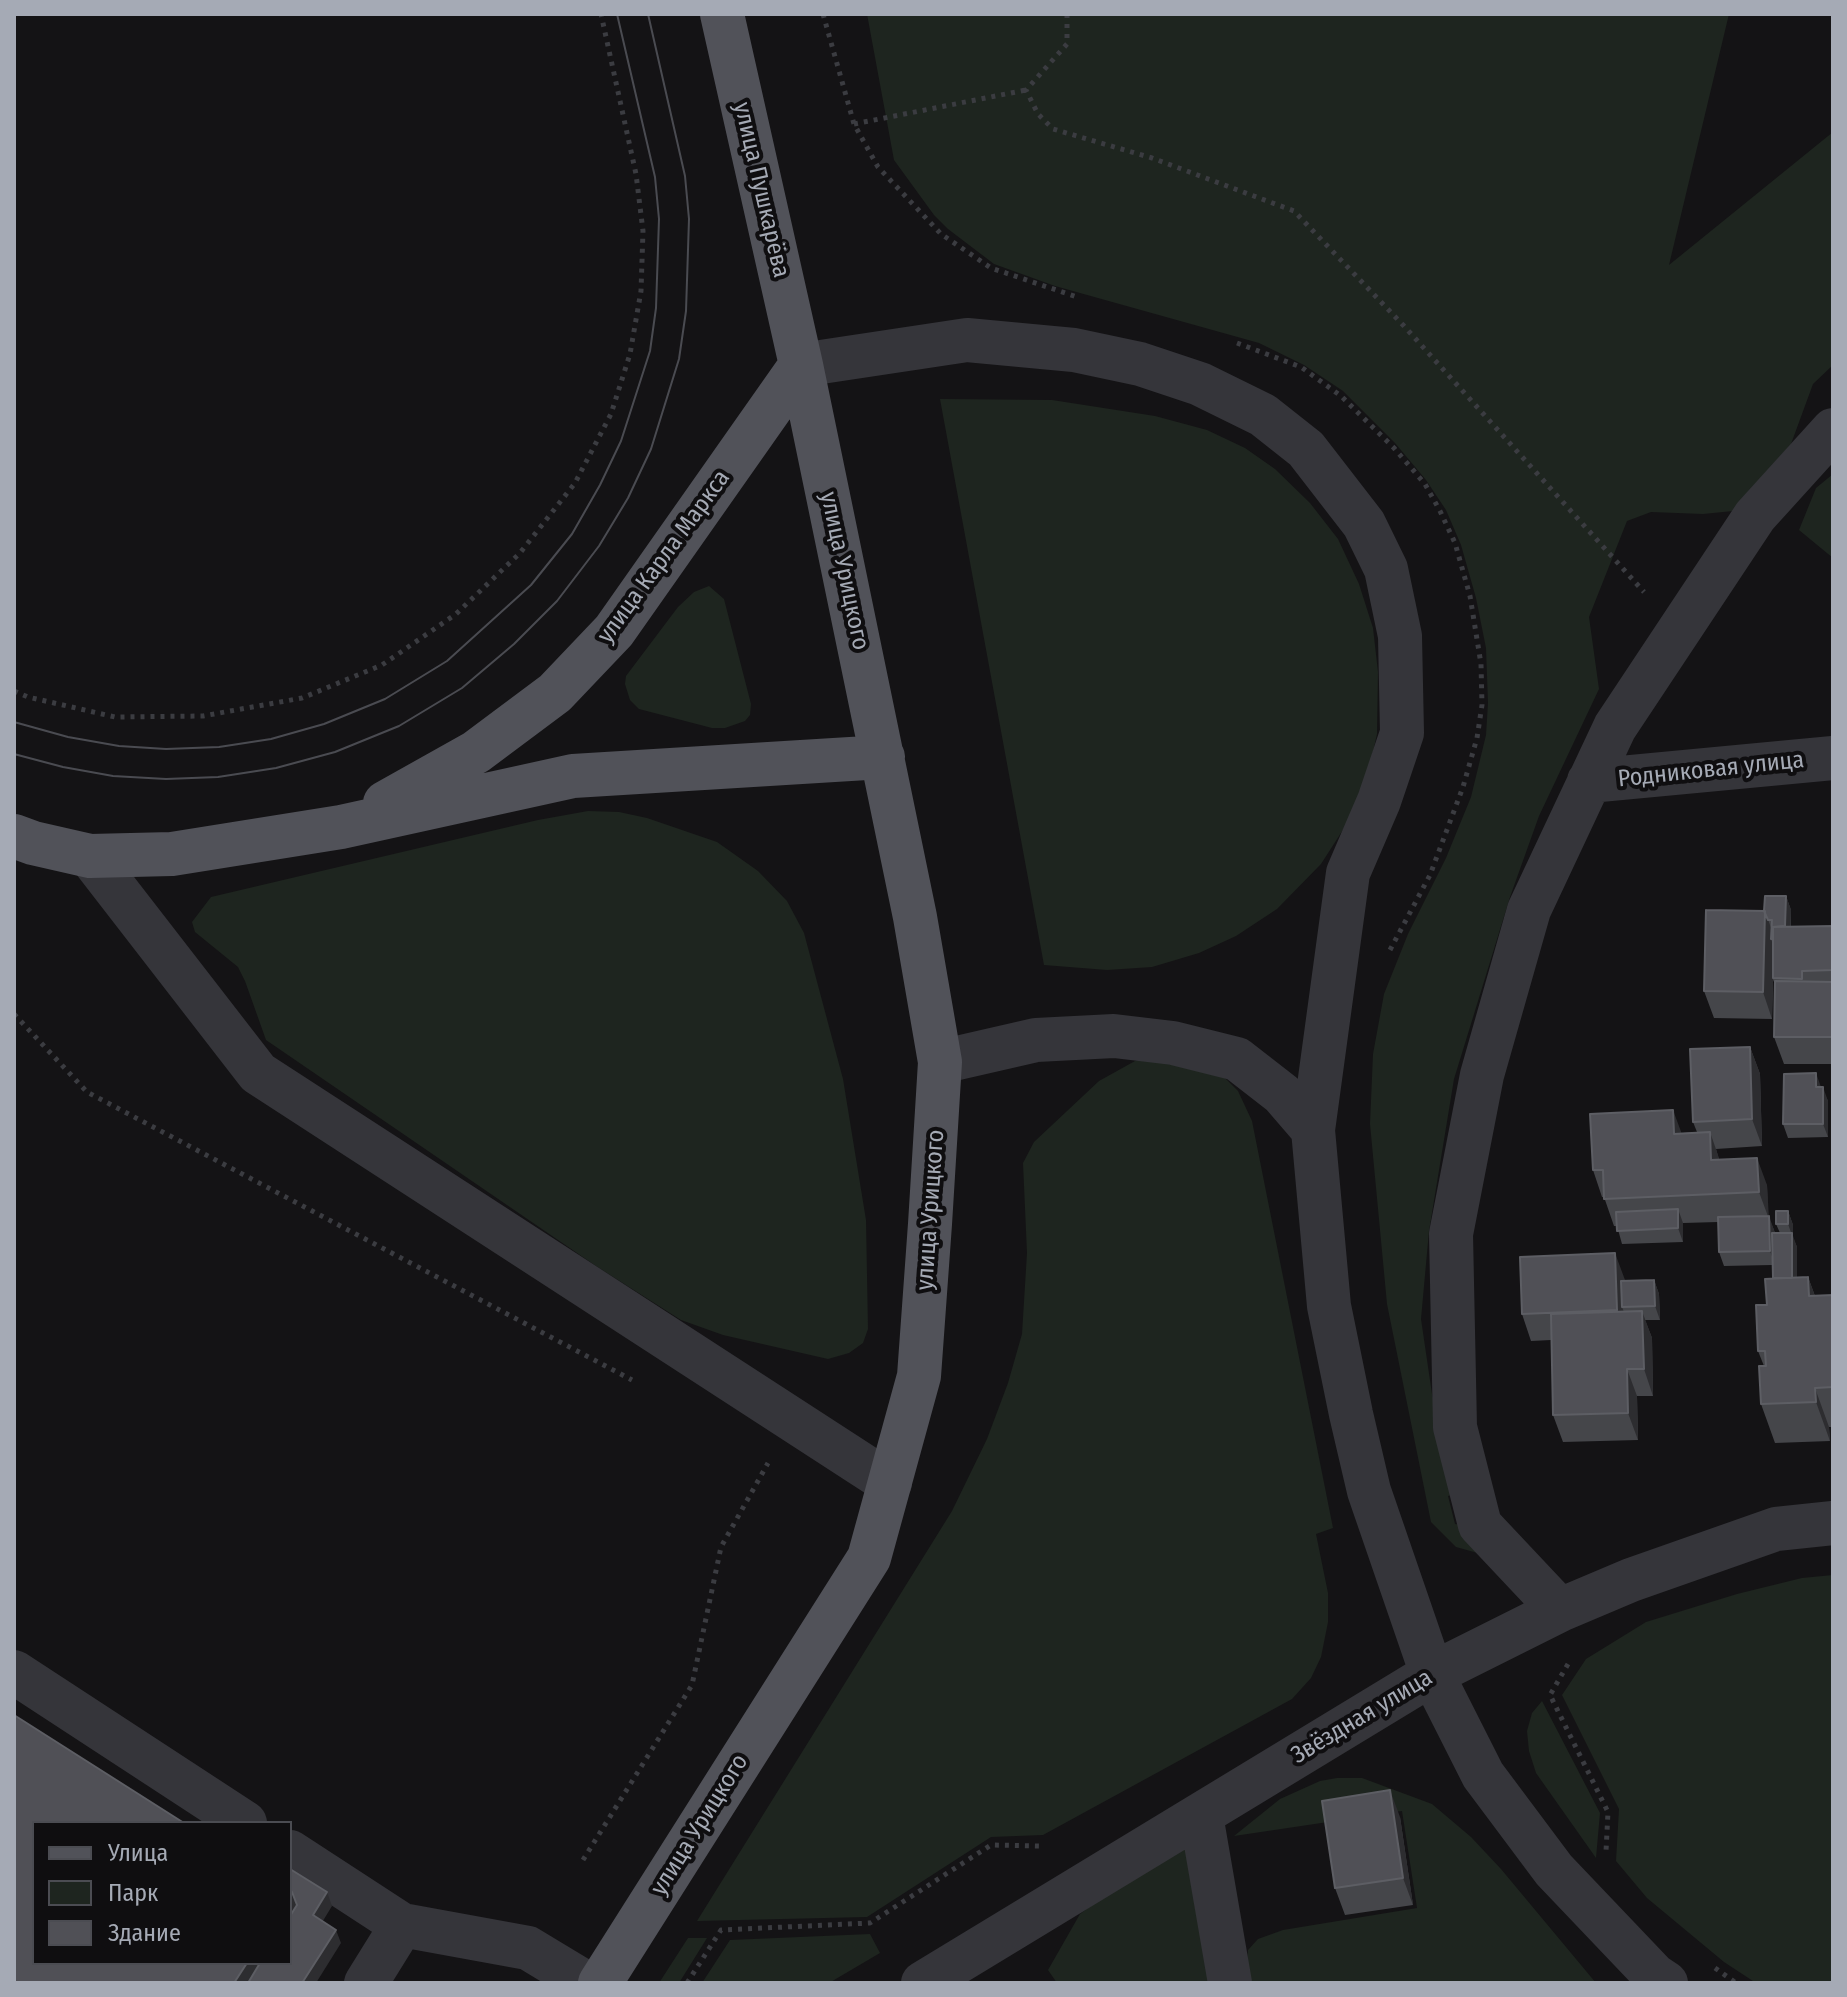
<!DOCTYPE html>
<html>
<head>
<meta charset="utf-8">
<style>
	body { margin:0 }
	#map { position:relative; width:1847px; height:1997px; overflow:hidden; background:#141315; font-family:"Fira Sans Condensed",sans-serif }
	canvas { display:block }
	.frame { position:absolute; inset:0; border:16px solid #a5aab5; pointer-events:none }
	.legend { position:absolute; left:32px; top:1821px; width:260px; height:144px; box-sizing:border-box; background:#0f0e10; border:2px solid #4b4c52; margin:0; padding:10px 14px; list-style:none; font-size:24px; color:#a5aab5 }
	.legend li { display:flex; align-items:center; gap:16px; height:40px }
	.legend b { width:40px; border:2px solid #4b4c52 }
</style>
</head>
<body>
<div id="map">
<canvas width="1847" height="1997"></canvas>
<div class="frame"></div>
<ul class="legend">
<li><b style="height:10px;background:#515259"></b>Улица</li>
<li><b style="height:22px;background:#1e251f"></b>Парк</li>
<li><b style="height:22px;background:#505056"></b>Здание</li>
</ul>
</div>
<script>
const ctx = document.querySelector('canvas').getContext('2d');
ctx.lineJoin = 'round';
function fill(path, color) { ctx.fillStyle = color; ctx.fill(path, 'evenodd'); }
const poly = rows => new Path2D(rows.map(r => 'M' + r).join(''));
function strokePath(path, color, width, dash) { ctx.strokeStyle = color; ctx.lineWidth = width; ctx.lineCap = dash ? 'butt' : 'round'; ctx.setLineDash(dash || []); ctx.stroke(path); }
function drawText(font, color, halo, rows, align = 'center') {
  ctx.font = font + ' "Fira Sans Condensed",sans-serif'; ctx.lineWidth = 8; ctx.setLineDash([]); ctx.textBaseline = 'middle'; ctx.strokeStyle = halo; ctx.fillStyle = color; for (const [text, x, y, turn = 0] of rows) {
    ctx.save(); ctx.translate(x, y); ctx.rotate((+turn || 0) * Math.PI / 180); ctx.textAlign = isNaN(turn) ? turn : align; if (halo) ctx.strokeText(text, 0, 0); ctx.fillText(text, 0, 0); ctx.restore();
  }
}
fill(poly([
	[867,14,1729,14,1669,265,1833,132,1833,365,1813,384,1791,444,1733,511,1703,514,1651,512,1627,521,1589,617,1599,689,1539,816,1510,897,1454,1079,1429,1231,1421,1319,1432,1394,1458,1493,1448,1496,1455,1524,1469,1526,1492,1557,1456,1547,1431,1522,1387,1304,1370,1124,1373,1054,1384,994,1408,934,1446,858,1471,797,1486,735,1488,703,1486,648,1476,598,1461,545,1446,510,1426,480,1395,443,1343,391,1304,365,1259,343,1055,286,994,264,948,229,934,215,894,160],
	[940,399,1052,400,1155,416,1207,430,1245,448,1275,469,1310,503,1338,539,1359,584,1373,628,1378,672,1377,734,1367,778,1348,822,1321,864,1277,909,1236,936,1199,953,1152,967,1107,970,1044,965],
	[1833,474,1833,558,1799,530,1816,488],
	[709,586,724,599,751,704,750,715,745,721,725,728,712,728,639,709,630,700,625,684,626,676,678,607,694,592],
	[588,811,619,812,647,818,717,842,758,871,787,901,804,933,843,1079,866,1220,868,1329,863,1343,849,1353,828,1359,723,1335,681,1320,596,1266,266,1040,245,981,238,967,195,932,192,922,211,897,538,820],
	[1167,1052,1219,1072,1238,1091,1252,1121,1333,1528,1316,1534,1328,1593,1328,1622,1321,1657,1311,1678,1292,1699,1043,1835,991,1837,867,1917,697,1921,952,1511,987,1439,1008,1383,1022,1334,1027,1253,1023,1163,1034,1142,1099,1081,1135,1061],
	[1833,1575,1833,1983,1756,1983,1724,1962,1647,1898,1616,1861,1619,1809,1562,1695,1586,1659,1646,1622,1737,1594,1802,1578],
	[1542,1701,1600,1813,1596,1858,1536,1773,1529,1751,1527,1731,1532,1713],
	[1337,1778,1362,1778,1432,1804,1471,1837,1501,1869,1596,1983,1245,1983,1248,1950,1258,1939,1283,1930,1417,1908,1402,1811,1234,1836,1280,1799,1320,1781],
	[1187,1848,1213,1983,1057,1983,1048,1970,1080,1914,1119,1885],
	[870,1934,880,1953,829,1983,702,1983,730,1940],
	[688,1938,707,1938,679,1983,659,1983]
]), '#1e251f');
strokePath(poly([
	[823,14,854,124,878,167,941,234,991,268,1077,297],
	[1067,14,1067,44,1026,90,1038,114,1053,129,1152,158,1294,211,1404,326,1644,592],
	[854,124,1026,90],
	[1237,343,1301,367,1341,396,1394,448,1425,484,1440,511,1455,543,1470,596,1481,664,1482,705,1477,738,1463,787,1430,875,1390,950],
	[14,691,28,697,115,717,203,716,302,698,382,665,456,614,520,553,575,483,611,414,630,354,641,291,643,231,636,174,601,14],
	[14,1014,87,1092,632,1380],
	[1568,1664,1550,1695,1608,1812,1606,1851],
	[583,1860,692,1685,721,1547,768,1463],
	[1715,1968,1736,1983],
	[687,1983,721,1930,870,1923,991,1845,1040,1846]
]), '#3b3c41', 5, [4, 6]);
strokePath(poly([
	[801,365,967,340,1074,350,1140,364,1200,384,1263,415,1306,449,1364,524,1386,569,1400,636,1402,733,1379,801,1348,873,1313,1130,1329,1306,1351,1414,1369,1491,1432,1674,1483,1775,1554,1870,1654,1975,1666,1983],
	[1589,781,1833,758],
	[90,856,258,1073,890,1483],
	[940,1062,1036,1040,1114,1036,1173,1043,1237,1059,1282,1094,1313,1130],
	[1560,1610,1480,1525,1455,1427,1451,1234,1482,1075,1529,910,1615,727,1755,516,1833,430],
	[14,1672,245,1823],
	[1201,1815,1230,1983],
	[290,1852,402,1925,528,1948,586,1983],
	[366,1983,402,1925],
	[923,1983,1432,1674,1560,1610,1631,1580,1776,1529,1833,1523]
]), '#35353a', 44);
strokePath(poly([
	[385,803,476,752,555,693,614,631,801,365],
	[14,836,33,843,90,856,172,854,341,827,573,776,883,757],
	[600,1983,869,1558,919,1376,930,1224,940,1062,915,917,801,365,722,14]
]), '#515259', 44);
strokePath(poly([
	[14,722,68,737,119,746,166,749,219,747,271,739,324,724,385,699,447,661,531,585,572,534,600,485,621,441,650,351,656,308,659,219,655,177,617,14],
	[14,754,63,767,113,776,166,779,218,777,276,768,335,752,399,726,462,688,514,644,557,601,599,546,628,498,651,449,679,359,686,311,689,219,685,176,648,14]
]), '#4a4b51', 2);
fill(poly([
	[1786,896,1791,910,1791,926,1833,926,1833,1064,1784,1064,1774,1037,1775,984,1773,980,1772,1019,1714,1018,1704,991,1764,911],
	[1750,1047,1760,1074,1762,1146,1716,1149,1719,1160,1767,1185,1768,1216,1774,1230,1775,1233,1780,1233,1776,1224,1788,1211,1793,1225,1793,1238,1797,1247,1797,1277,1808,1277,1815,1296,1833,1295,1833,1427,1829,1427,1830,1441,1775,1443,1761,1404,1764,1366,1758,1351,1773,1278,1772,1265,1724,1266,1719,1252,1718,1222,1683,1223,1683,1242,1622,1244,1617,1226,1614,1226,1604,1197,1602,1197,1593,1170,1681,1133,1697,1132,1693,1122],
	[1821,1087,1828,1101,1828,1137,1788,1138,1783,1124],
	[1654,1280,1659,1294,1660,1320,1645,1320,1652,1338,1653,1396,1637,1396,1638,1440,1563,1442,1553,1415,1551,1340,1531,1341,1522,1314,1625,1281],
	[1400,1817,1413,1905,1345,1915,1335,1888]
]), '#45464a');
fill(poly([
	[1786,896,1791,910,1790,953,1785,940],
	[1765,911,1775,939,1771,939,1774,947,1772,1019,1763,992],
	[1750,1047,1760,1074,1762,1146,1752,1119],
	[1816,1073,1821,1087,1816,1087],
	[1823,1087,1828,1101,1828,1137,1823,1124],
	[1673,1110,1683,1137,1674,1134],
	[1710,1132,1719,1158,1720,1187,1711,1160],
	[1757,1158,1767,1185,1769,1219,1759,1192],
	[1678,1209,1683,1223,1683,1242,1678,1228],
	[1788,1211,1793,1225,1793,1238,1788,1224],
	[1769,1216,1774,1230,1775,1265,1770,1251],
	[1792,1233,1797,1247,1797,1299,1792,1285],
	[1615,1253,1625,1280,1626,1307,1622,1307,1626,1317,1627,1337,1617,1310],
	[1808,1277,1822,1316,1809,1296],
	[1654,1280,1659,1294,1660,1320,1655,1306],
	[1642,1311,1652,1338,1653,1396,1644,1369],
	[1627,1369,1637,1396,1638,1440,1628,1413],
	[1815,1388,1829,1427,1830,1441,1816,1402],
	[1390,1790,1400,1817,1413,1905,1403,1878],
	[292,1892,302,1919,290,1938,290,1895],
	[327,1892,332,1906,318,1929,313,1915],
	[336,1930,341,1943,316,1983,302,1983],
	[247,1963,274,1963,261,1983,234,1983]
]), '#2d2d30');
const building = poly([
	[1765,896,1786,896,1785,926,1773,927,1773,939,1771,939,1772,920,1768,920,1764,911,1765,896],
	[1706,910,1765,911,1763,992,1704,991,1706,910],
	[1833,926,1833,970,1802,971,1802,979,1773,978,1773,927,1833,926],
	[1775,981,1833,982,1833,1037,1774,1037,1775,981],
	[1750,1047,1752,1119,1693,1122,1690,1049,1750,1047],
	[1816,1073,1816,1087,1823,1087,1823,1124,1783,1124,1784,1074,1816,1073],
	[1673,1110,1674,1134,1710,1132,1711,1160,1757,1158,1759,1192,1604,1199,1603,1170,1593,1170,1590,1114,1673,1110],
	[1678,1209,1678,1228,1617,1231,1616,1212,1678,1209],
	[1776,1211,1788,1211,1788,1224,1776,1224,1776,1211],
	[1769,1216,1770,1251,1719,1252,1718,1217,1769,1216],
	[1772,1233,1792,1233,1792,1278,1773,1278,1772,1233],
	[1615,1253,1617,1310,1522,1314,1520,1257,1615,1253],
	[1808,1277,1809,1296,1833,1295,1833,1387,1815,1388,1816,1402,1761,1404,1759,1366,1766,1366,1765,1351,1758,1351,1756,1305,1767,1305,1765,1279,1808,1277],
	[1654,1280,1655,1306,1622,1307,1621,1281,1654,1280],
	[1642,1311,1644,1369,1627,1369,1628,1413,1553,1415,1551,1314,1642,1311],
	[14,1715,184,1823,34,1823,34,1963,247,1963,234,1983,14,1983,14,1715],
	[1390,1790,1403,1878,1335,1888,1322,1801,1390,1790],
	[290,1869,327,1892,313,1915,336,1930,302,1983,248,1983,260,1963,290,1963,290,1916,297,1905,292,1892,290,1890,290,1869]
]);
fill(building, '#505056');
strokePath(building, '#5d5e64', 2);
drawText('24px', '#a5aab5', '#0f0e10', [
	["улица Пушкарёва",761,190,77],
	["улица Карла Маркса",664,557,-54],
	["улица Урицкого",844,571,78],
	["Родниковая улица",1711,770,-6],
	["улица Урицкого",931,1210,-86],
	["Звёздная улица",1362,1717,-31],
	["улица Урицкого",700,1825,-58]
]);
</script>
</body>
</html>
